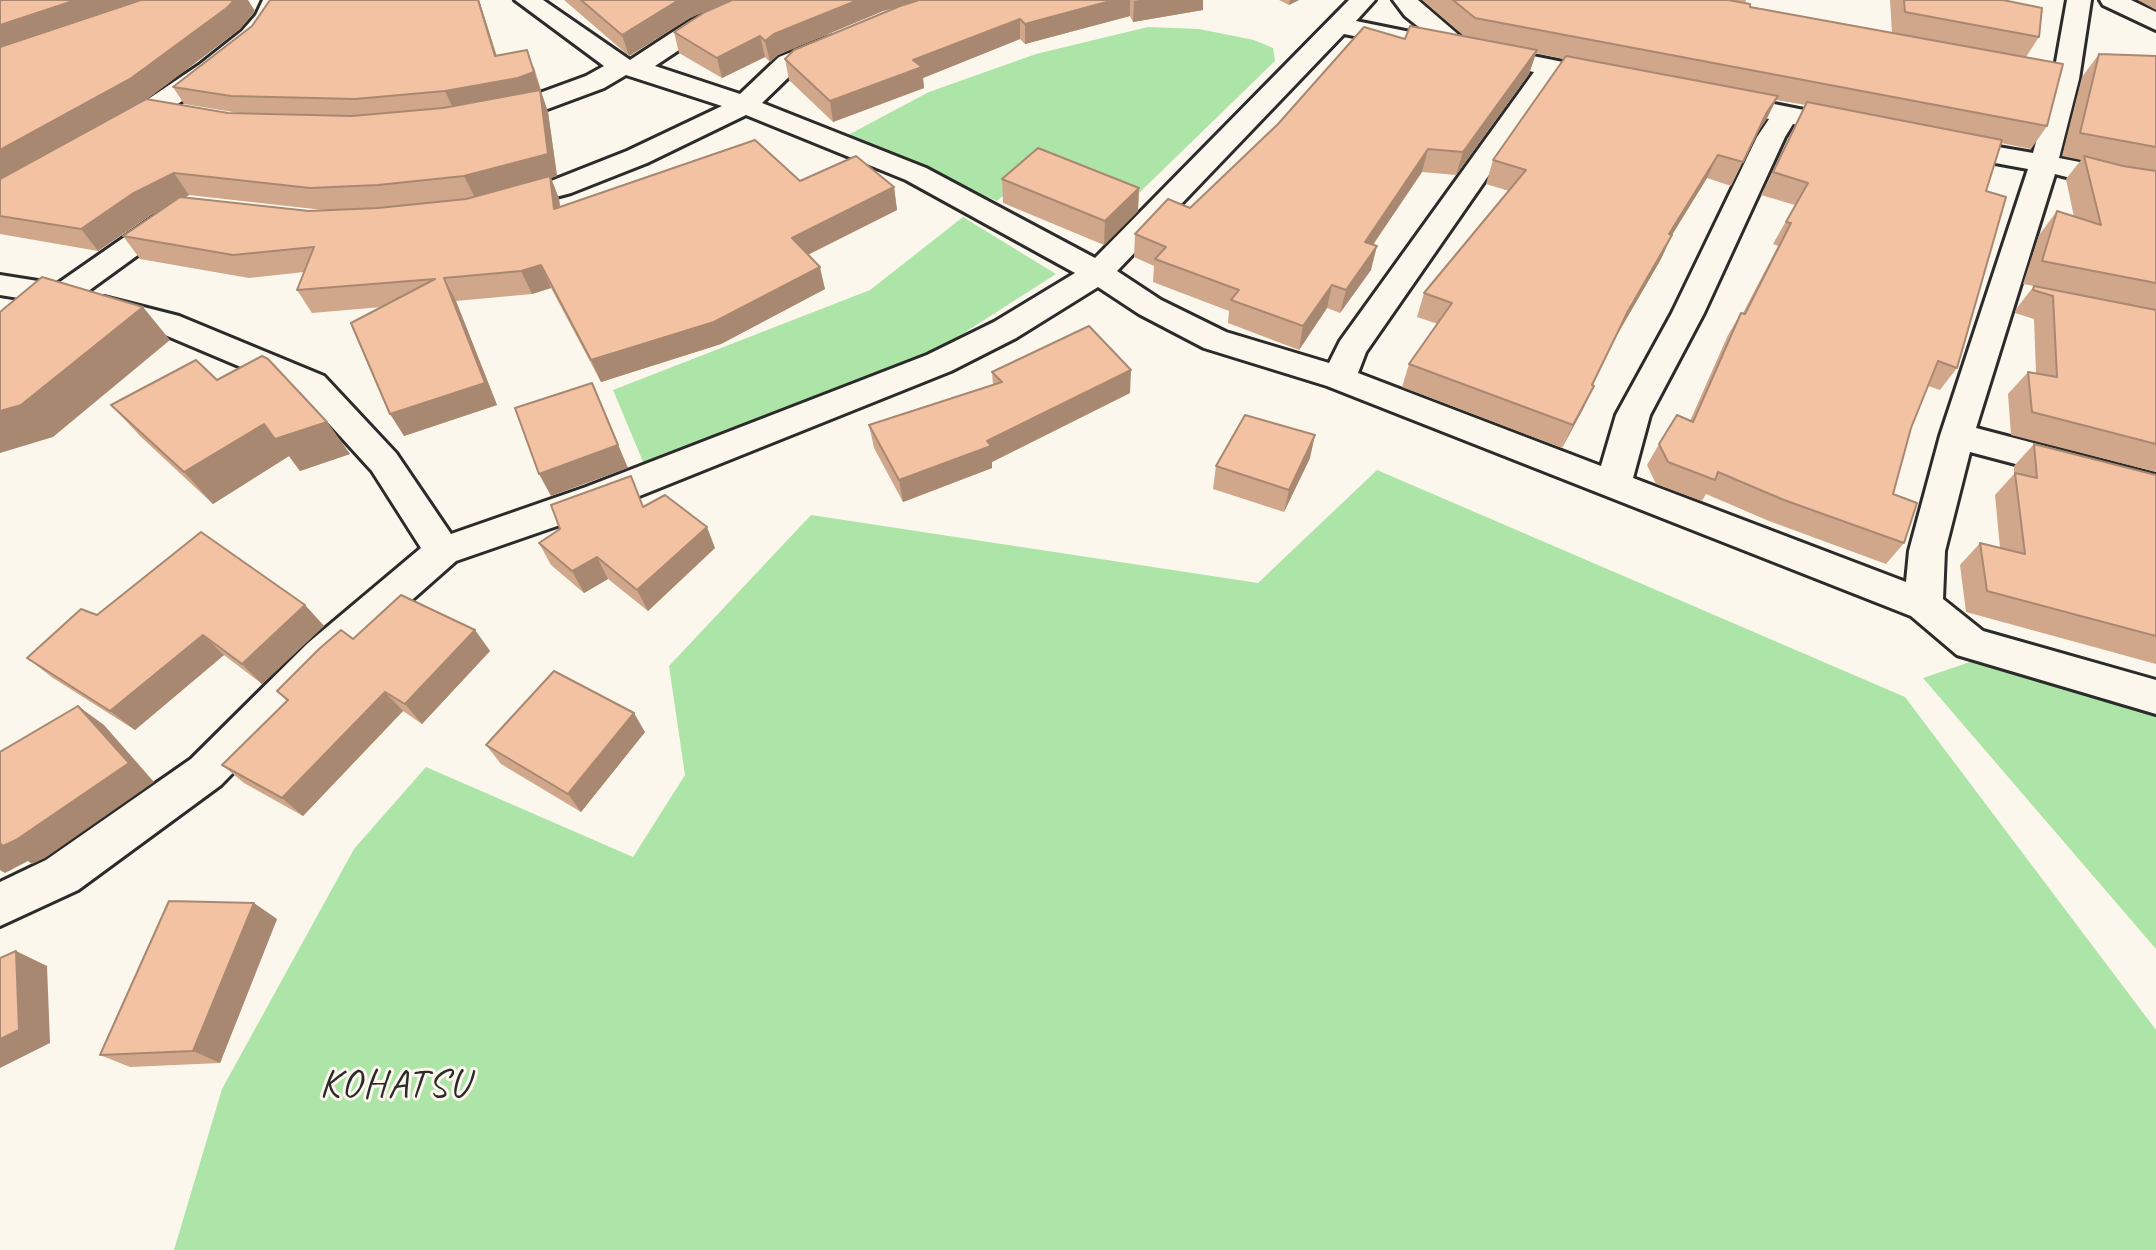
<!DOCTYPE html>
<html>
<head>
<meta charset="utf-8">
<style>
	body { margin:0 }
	canvas { display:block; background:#fbf7ec }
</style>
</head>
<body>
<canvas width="2156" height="1250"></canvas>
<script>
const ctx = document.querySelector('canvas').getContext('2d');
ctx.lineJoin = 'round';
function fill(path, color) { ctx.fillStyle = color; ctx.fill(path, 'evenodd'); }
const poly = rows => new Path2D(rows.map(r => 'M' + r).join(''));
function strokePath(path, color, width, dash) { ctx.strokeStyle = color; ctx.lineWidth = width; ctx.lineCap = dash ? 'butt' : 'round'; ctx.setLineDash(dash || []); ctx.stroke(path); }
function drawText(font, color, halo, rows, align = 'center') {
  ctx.font = font + ' Caveat,sans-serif'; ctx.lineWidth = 6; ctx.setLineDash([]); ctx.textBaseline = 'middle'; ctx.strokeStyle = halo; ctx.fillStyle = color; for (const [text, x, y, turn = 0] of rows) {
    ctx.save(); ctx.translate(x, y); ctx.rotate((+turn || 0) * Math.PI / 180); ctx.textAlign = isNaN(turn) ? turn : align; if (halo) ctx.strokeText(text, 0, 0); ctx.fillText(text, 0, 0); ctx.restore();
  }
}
fill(poly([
	[1148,27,1199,29,1254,40,1273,48,1275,61,1139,193,1042,163,997,201,848,135,929,92,1036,54],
	[963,217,1056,274,934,352,644,464,613,390,870,290],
	[1377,470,1905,697,2156,1030,2156,1250,174,1250,222,1089,354,849,426,767,633,857,685,775,669,666,811,515,1258,583],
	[1970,662,2156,713,2156,949,1923,678]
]), '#ade4a7');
const street = poly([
	[263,0,287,0,279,17,260,41,217,77,131,136,121,138,111,136,107,130,111,124,199,65,242,31,256,15,263,0],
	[515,0,543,0,630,60,691,20,736,0,769,0,766,5,709,30,655,66,740,94,779,57,824,39,833,36,842,39,846,44,842,49,797,69,762,103,926,168,1095,258,1349,0,1375,0,1356,21,1430,36,1405,16,1393,0,1418,0,1468,43,1618,73,1622,79,1618,85,1609,87,1557,77,1366,352,1358,373,1601,466,1616,415,1672,313,1757,137,1769,119,1710,107,1706,101,1710,95,1719,93,1859,121,1863,127,1859,133,1849,135,1793,124,1785,137,1704,313,1650,415,1633,478,1906,582,1909,551,1940,436,2028,169,1946,154,1936,152,1932,146,1936,140,1946,138,2033,153,2053,79,2067,0,2091,0,2079,79,2059,158,2156,177,2156,195,2105,187,2055,174,1976,428,2156,475,2156,501,1970,452,1945,551,1943,599,1983,631,2156,680,2156,714,1957,655,1911,616,1327,386,1204,348,1139,314,1098,287,1016,338,951,371,612,507,456,561,336,667,221,785,78,890,0,926,0,882,46,860,191,759,308,643,421,548,372,471,300,392,158,332,93,314,88,307,93,300,104,297,179,316,324,376,396,453,451,534,586,487,927,355,994,322,1075,273,906,180,746,115,647,163,571,193,503,211,493,208,488,202,493,196,551,181,627,151,722,106,626,75,604,88,542,111,491,120,481,118,477,112,481,106,526,98,586,76,604,66,515,0],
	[1344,34,1534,72,1340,341,1329,363,1226,332,1161,300,1117,271,1344,34],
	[2100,0,2131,0,2156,12,2156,30,2103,5,2100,0],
	[172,208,182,211,187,217,182,223,73,302,62,305,0,295,0,275,57,284,162,211,172,208]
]);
strokePath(street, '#2b2b2b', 6);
fill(street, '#fbf7ec');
fill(poly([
	[0,0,255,11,240,29,147,99,228,113,239,113,184,104,173,87,252,26,270,0,479,0,497,56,534,67,541,90,540,90,548,112,557,176,551,178,559,199,560,207,800,181,894,187,897,210,808,255,825,289,721,344,601,382,551,288,532,294,456,301,497,405,404,436,382,307,312,313,297,290,304,272,249,278,140,259,123,236,163,209,149,216,98,251,0,234],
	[189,195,323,210,309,211,185,198],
	[564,0,730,0,690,18,629,56],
	[732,0,1203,0,1203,10,1133,22,1130,16,1025,44,1020,39,923,78,924,88,833,122,789,80,785,59,898,7,883,11,778,55,770,62,765,57,722,78,679,53,674,32],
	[1279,0,1299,0,1289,5],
	[1422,0,1746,0,1745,3,1750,7,1892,33,1890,0,2003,0,2039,37,2026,57,2047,126,2031,149,2001,143,1986,191,1957,368,1940,390,1928,386,1911,428,1893,494,1904,543,1886,564,1769,521,1706,494,1702,501,1656,484,1647,465,1659,444,1690,421,1728,335,1741,313,1743,313,1778,246,1773,244,1795,205,1761,195,1806,105,1776,100,1766,120,1757,133,1731,186,1707,178,1671,235,1661,259,1617,335,1592,385,1583,409,1562,448,1402,387,1409,364,1438,324,1417,317,1424,293,1509,191,1486,184,1493,160,1564,59,1536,53,1529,74,1456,175,1422,172,1373,245,1371,270,1340,313,1327,308,1299,350,1228,323,1229,311,1153,282,1154,266,1134,257,1135,234,1190,208,1405,39,1464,36],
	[2138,0,2156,0,2156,10],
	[2099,54,2156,56,2156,472,2011,435,2008,394,2028,372,2036,373,2034,319,2015,313,2016,309,2034,286,2023,284,2039,235,2057,211,2074,217,2066,179,2081,160,2062,156,2082,77],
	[1002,179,1139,188,1138,211,1104,245,1003,203],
	[992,372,1130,393,992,462,992,468,903,502,874,448,869,425,993,385],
	[217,380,327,422,350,454,300,471,289,456,213,504,141,437,111,405],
	[2034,444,2156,475,2156,664,1966,612,1960,565,1980,543,2000,548,1995,495,2014,474,2014,466],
	[1310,458,1284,512,1213,489,1216,466],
	[644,506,715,548,648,611,608,579,584,593,551,565,539,543],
	[305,605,324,626,262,684,224,655,135,730,53,678,27,658,97,615],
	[475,630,490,651,422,724,403,711,303,816,244,783,222,765,287,701,277,691,353,639],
	[645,732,581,812,501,764,486,745],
	[277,919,220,1063,130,1067,100,1055]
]), '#d0a78b');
fill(poly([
	[76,0,154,0,0,53,0,25],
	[234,0,248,0,255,11,240,29,145,101,0,182,0,150],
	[478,0,479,0,502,74,495,56],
	[679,0,730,0,690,18,629,56,622,35],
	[858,0,919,0,883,11,778,55,770,62,765,41,774,34],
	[1114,0,1130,0,1130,16,1025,44,1025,24],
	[1140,0,1203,0,1203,10,1133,22,1134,1],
	[1290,0,1299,0,1289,5],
	[1020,19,1020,39,923,78,924,88,833,122,830,101,913,60],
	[760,36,765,57,722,78,717,58],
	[527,50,548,112,557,176,551,178,559,199,563,231,475,198,464,176,453,108,445,91],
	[1537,50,1529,74,1456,175,1463,152],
	[1778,96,1766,120,1755,136,1767,112],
	[1428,149,1422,172,1359,265,1365,242],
	[1718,155,1707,178,1658,258,1669,234],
	[174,173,189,195,149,216,98,251,81,229,132,194],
	[894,187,897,210,797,260,792,238],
	[1139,188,1138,211,1104,245,1105,221],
	[1672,235,1661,259,1617,335,1628,311],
	[1377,246,1371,270,1340,313,1346,290],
	[541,265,551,288,532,294,521,271],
	[820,267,825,289,721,344,601,382,591,360],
	[444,278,456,301,497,405,404,436,390,414],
	[1332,285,1327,308,1299,350,1303,326],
	[143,307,170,340,53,437,0,453,0,411],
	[1131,370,1130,393,992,462,992,468,903,502,899,480,987,441],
	[592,383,628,468,551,496,539,474],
	[1594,386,1583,409,1562,448,1573,425],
	[327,422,350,454,300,471,289,456,213,504,184,472,264,424],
	[1315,435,1310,458,1284,512,1289,490],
	[707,527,715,548,648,611,637,590],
	[597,557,608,579,584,593,572,571],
	[305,605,324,626,262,684,242,664],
	[475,630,490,651,422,724,405,704],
	[203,635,224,655,135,730,110,711],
	[385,692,403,711,303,816,282,798],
	[78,706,104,725,154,782,45,858,32,864,28,861,5,873,0,870,0,843],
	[634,713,645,732,581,812,568,794],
	[254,903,277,919,220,1063,193,1051],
	[16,951,47,966,50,1043,0,1068,0,1039]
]), '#a98871');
const building = poly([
	[0,0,76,0,0,25,0,0],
	[141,0,234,0,228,7,130,79,0,150,0,47,141,0],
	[270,0,478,0,495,56,527,50,534,72,518,78,445,91,355,99,231,96,173,87,252,26,270,0],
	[581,0,679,0,622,35,581,0],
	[732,0,858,0,774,34,765,41,760,36,717,58,674,32,705,12,732,0],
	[919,0,1114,0,1025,24,1020,19,913,60,922,67,830,101,785,59,794,50,900,6,919,0],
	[1453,0,1728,0,1750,4,1750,7,2063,64,2047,126,1475,18,1453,0],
	[1904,0,2003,0,2042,8,2039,37,1905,12,1904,0],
	[1410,26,1537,50,1463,152,1428,149,1365,242,1377,246,1346,290,1332,285,1303,326,1231,300,1239,290,1155,259,1166,247,1135,234,1168,199,1190,208,1278,124,1364,27,1405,39,1410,26],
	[2099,54,2156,56,2156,147,2080,133,2099,54],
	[1566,56,1778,96,1767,112,1743,162,1718,155,1669,234,1672,235,1628,311,1592,385,1594,386,1573,425,1409,364,1452,303,1424,293,1526,170,1493,160,1566,56],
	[540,90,548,154,464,176,378,185,310,188,174,173,132,194,81,229,0,216,0,179,146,99,228,113,352,116,443,108,540,90],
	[1807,102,2002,140,1986,191,2006,197,1957,368,1938,361,1911,428,1893,494,1917,503,1904,543,1784,500,1718,472,1715,480,1668,462,1659,444,1677,415,1693,422,1741,313,1745,314,1791,223,1786,222,1808,183,1773,172,1807,102],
	[755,140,800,181,856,156,894,187,792,238,820,267,714,322,591,360,541,265,521,271,444,278,485,383,390,414,351,323,435,279,297,290,314,247,233,255,123,236,180,197,309,211,378,208,466,199,550,176,554,209,755,140],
	[1038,148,1139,188,1105,221,1002,179,1038,148],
	[2084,156,2123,166,2156,171,2156,283,2042,261,2057,211,2101,225,2084,156],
	[42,277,143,307,21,405,0,411,0,312,42,277],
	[2034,286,2156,310,2156,444,2032,412,2028,372,2057,377,2053,296,2033,290,2034,286],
	[1089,326,1131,370,987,441,991,446,899,480,869,425,1002,382,992,372,1089,326],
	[262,356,268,359,327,422,275,439,264,424,184,472,111,405,196,360,217,380,262,356],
	[592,383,618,445,539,474,515,408,592,383],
	[1245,415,1315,435,1289,490,1216,466,1245,415],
	[2034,444,2156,475,2156,636,1987,591,1980,543,2025,554,2015,473,2037,478,2034,444],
	[631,476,643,507,665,495,707,527,637,590,597,557,572,571,539,543,560,529,551,505,631,476],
	[201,532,305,605,242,664,203,635,110,711,27,658,81,609,97,615,201,532],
	[401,595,475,630,405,704,385,692,282,798,222,765,288,700,277,691,319,649,341,630,353,639,401,595],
	[554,671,634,713,568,794,486,745,554,671],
	[78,706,129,763,16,840,3,846,0,843,0,752,78,706],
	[169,901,254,903,193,1051,100,1055,169,901],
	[16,951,19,1030,0,1039,0,958,16,951]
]);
fill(building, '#f2c2a2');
strokePath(building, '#a98871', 2);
ctx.letterSpacing = '2px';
drawText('40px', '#2b2b2b', '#fbf7ec', [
	["KOHATSU",395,1086]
]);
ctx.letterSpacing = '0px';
</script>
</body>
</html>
